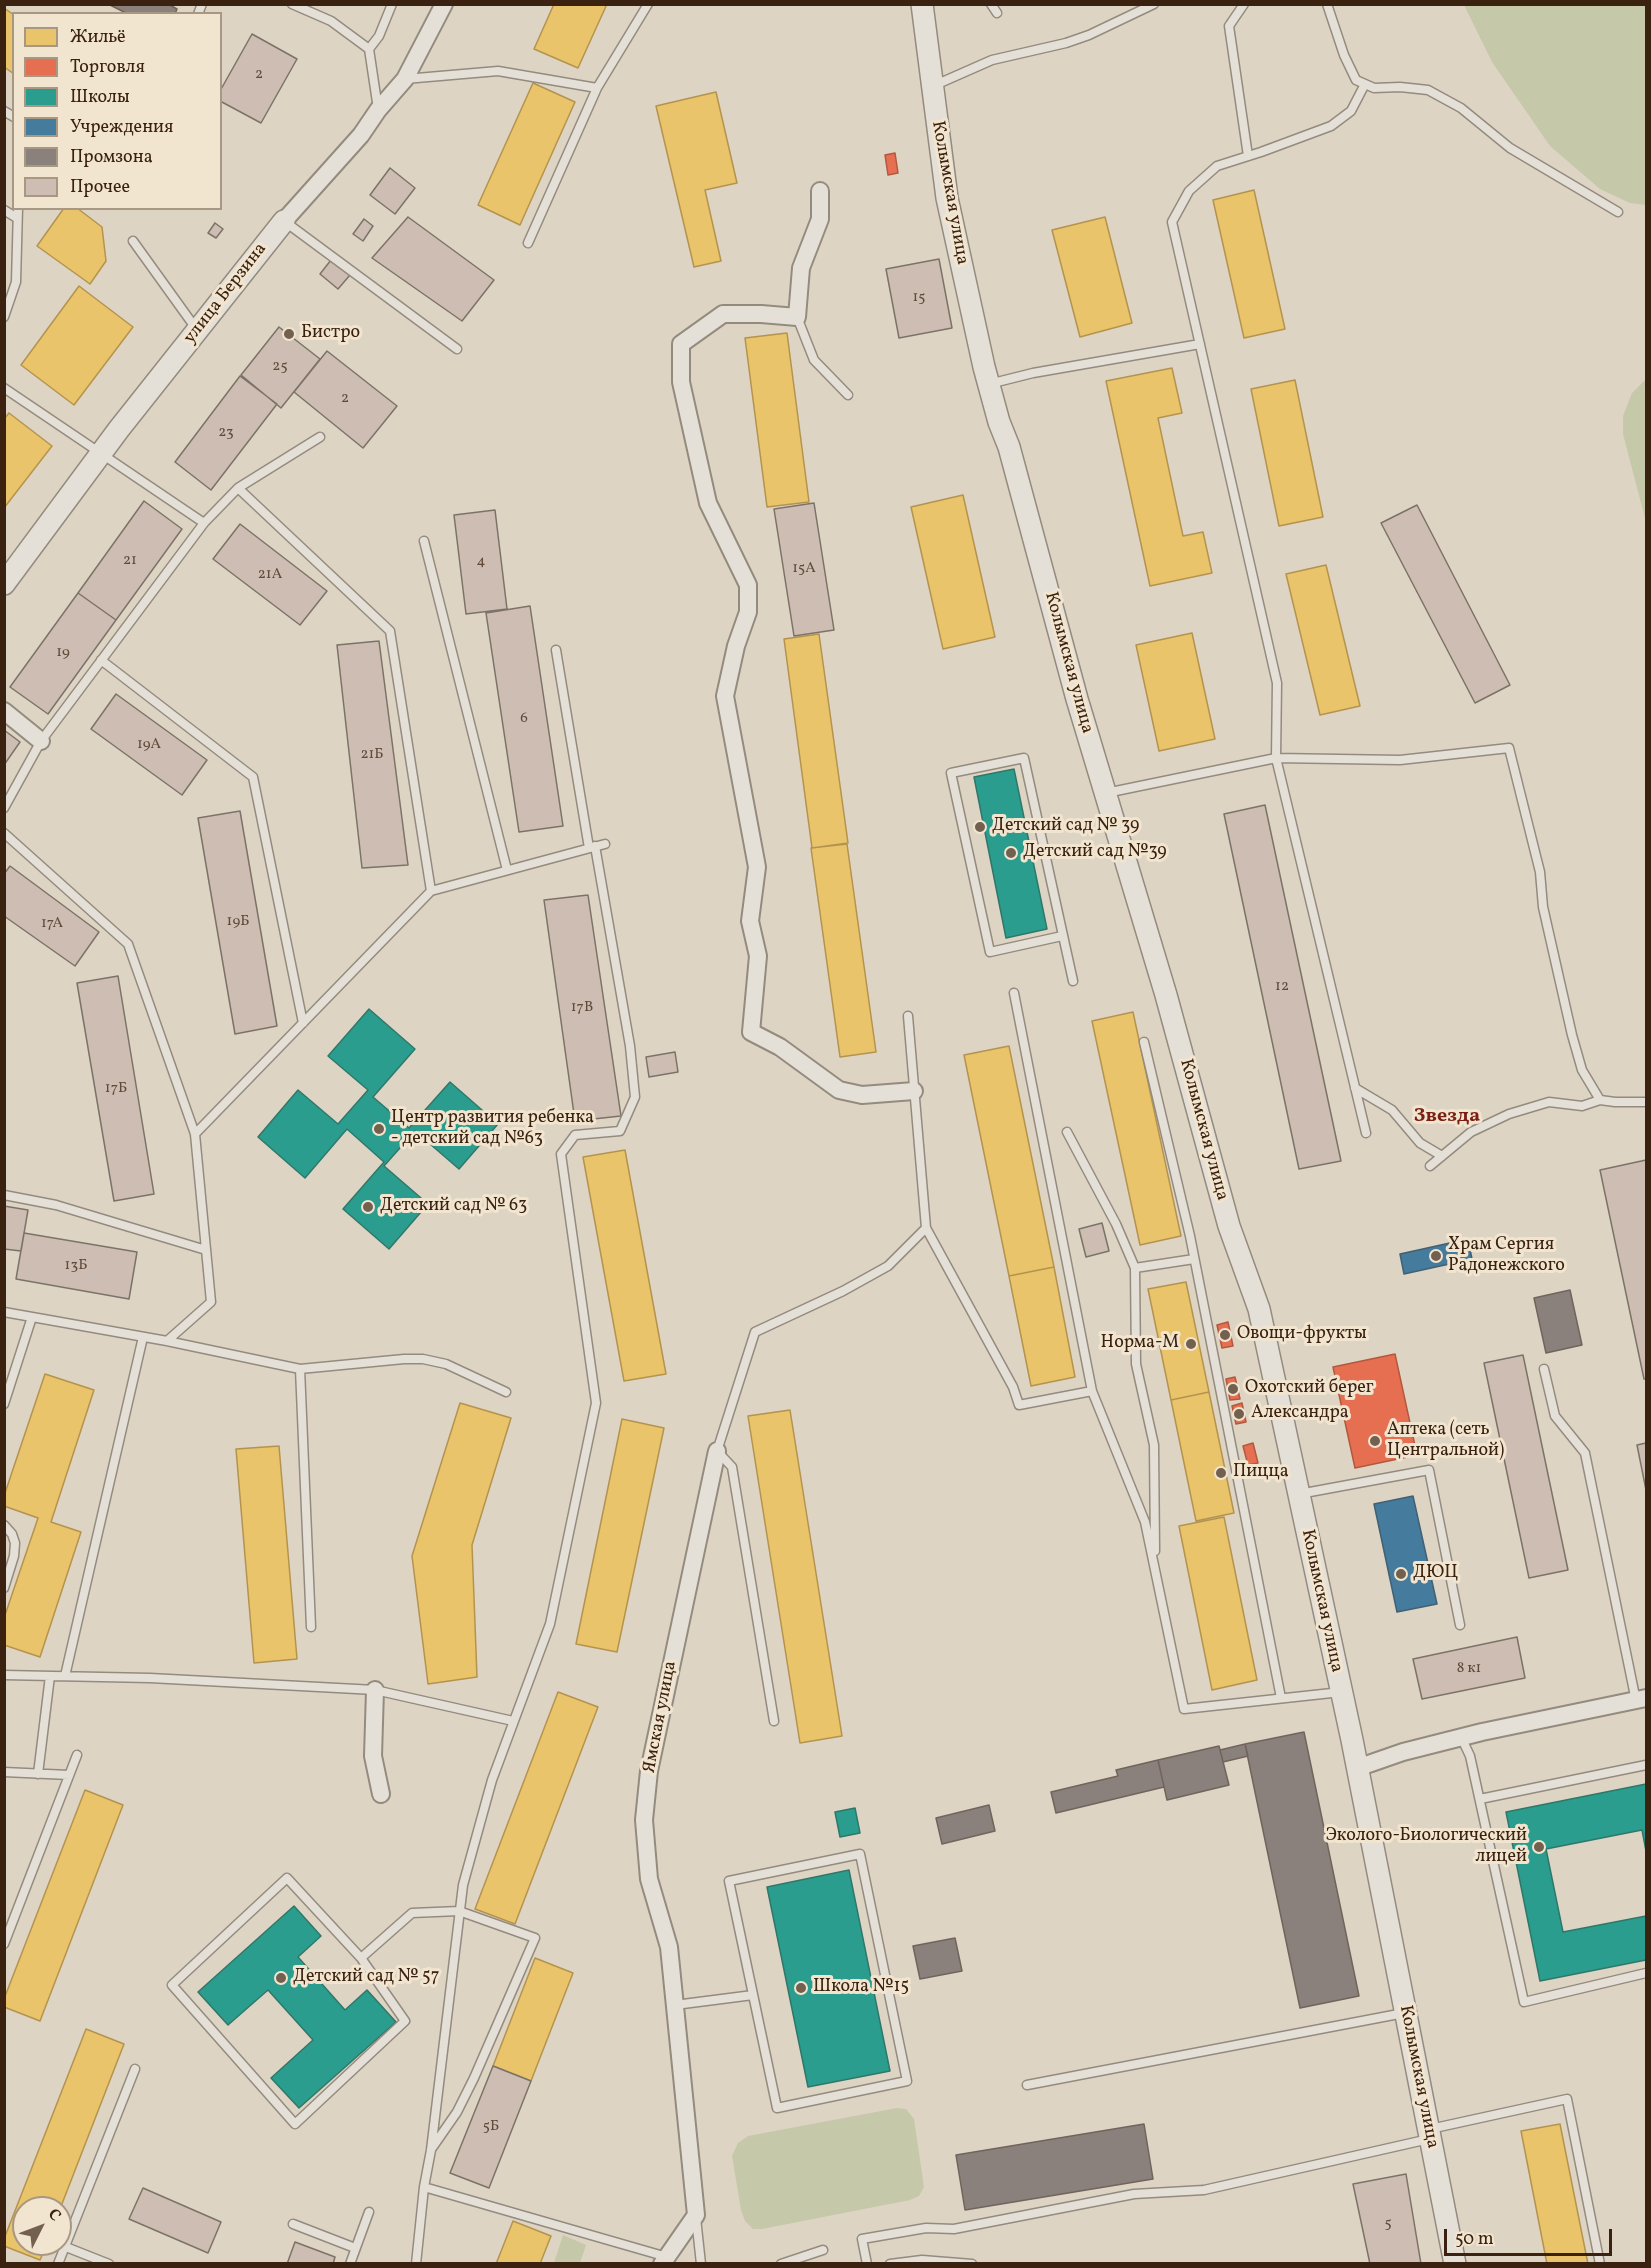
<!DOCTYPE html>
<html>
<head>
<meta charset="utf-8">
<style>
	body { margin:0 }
	#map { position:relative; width:1651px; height:2268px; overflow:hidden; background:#ded4c3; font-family:Vollkorn,serif }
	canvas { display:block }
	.frame { position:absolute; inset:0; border:6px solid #3a2110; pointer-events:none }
	.legend { position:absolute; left:12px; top:12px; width:210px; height:198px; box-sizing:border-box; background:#f1e5d0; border:2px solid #a89783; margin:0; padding:8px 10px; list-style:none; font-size:18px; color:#3a2110 }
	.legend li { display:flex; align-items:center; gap:12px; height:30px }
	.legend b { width:30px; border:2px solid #a89783 }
	.north { position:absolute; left:12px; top:2196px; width:60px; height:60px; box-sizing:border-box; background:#f1e5d0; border:2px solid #a89783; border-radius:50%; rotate:48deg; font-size:16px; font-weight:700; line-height:24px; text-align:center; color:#3a2110 }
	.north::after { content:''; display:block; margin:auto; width:21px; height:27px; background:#73604f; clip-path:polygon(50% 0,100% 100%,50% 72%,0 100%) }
	.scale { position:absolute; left:1444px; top:2229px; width:168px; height:27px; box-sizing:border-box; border:3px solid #3a2110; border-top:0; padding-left:8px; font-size:18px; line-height:21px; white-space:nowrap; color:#3a2110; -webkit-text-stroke:4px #f1e5d0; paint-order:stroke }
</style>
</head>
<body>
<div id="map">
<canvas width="1651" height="2268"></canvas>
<div class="frame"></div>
<ul class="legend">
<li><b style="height:16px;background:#e9c46a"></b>Жильё</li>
<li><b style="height:16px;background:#e76f51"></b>Торговля</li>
<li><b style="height:16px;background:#2a9d8f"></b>Школы</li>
<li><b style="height:16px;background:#457b9d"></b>Учреждения</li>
<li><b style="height:16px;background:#8a817c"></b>Промзона</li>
<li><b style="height:16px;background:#cebdb3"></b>Прочее</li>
</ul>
<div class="north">С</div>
<div class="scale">50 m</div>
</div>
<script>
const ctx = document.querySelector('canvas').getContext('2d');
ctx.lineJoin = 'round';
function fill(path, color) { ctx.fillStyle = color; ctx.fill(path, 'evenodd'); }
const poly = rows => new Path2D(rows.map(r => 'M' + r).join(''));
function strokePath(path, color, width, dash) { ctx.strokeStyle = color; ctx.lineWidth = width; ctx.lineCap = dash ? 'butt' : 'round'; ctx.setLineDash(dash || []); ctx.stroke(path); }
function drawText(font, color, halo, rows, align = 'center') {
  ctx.font = font + ' Vollkorn,serif'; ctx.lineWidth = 6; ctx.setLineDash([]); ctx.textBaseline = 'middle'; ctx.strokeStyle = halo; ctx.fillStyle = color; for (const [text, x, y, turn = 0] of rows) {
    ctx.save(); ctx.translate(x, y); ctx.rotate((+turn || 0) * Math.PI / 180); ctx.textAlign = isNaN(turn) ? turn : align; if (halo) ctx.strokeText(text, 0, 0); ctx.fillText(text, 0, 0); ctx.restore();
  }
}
fill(poly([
	[1464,5,1646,5,1646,205,1630,203,1600,189,1550,146,1492,62],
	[1646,379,1646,522,1623,434,1623,416,1632,393],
	[897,2108,906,2109,914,2119,924,2187,919,2196,910,2200,762,2229,753,2229,745,2221,741,2210,732,2156,738,2143,748,2136],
	[563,2235,586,2245,580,2263,554,2263]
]), '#c5c8a9');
const homes = poly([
	[554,4,607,4,578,68,534,49,554,4],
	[4,8,14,15,14,74,4,67,4,8],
	[533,83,575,102,520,225,478,205,533,83],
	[716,92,737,183,705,190,721,261,694,267,656,106,716,92],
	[1254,190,1285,329,1244,338,1213,200,1254,190],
	[64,208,77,208,102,227,106,261,90,284,37,246,64,208],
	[1105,217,1132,323,1080,337,1052,230,1105,217],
	[79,286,133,327,74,405,21,365,79,286],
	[787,333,809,502,767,507,745,338,787,333],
	[1172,368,1182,413,1158,418,1183,536,1203,532,1212,573,1150,586,1106,381,1172,368],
	[1295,380,1323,517,1279,526,1251,389,1295,380],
	[9,413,52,446,4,508,4,419,9,413],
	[963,495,995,637,943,649,911,507,963,495],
	[1326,565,1360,706,1320,715,1286,574,1326,565],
	[1192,633,1215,739,1159,751,1136,645,1192,633],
	[819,634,848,843,812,848,784,639,819,634],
	[847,844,876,1052,840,1057,811,848,847,844],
	[1133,1012,1181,1236,1140,1245,1092,1021,1133,1012],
	[1009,1046,1054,1267,1009,1276,964,1055,1009,1046],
	[625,1150,666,1374,624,1381,583,1157,625,1150],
	[1054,1267,1075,1377,1031,1386,1009,1276,1054,1267],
	[1186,1282,1209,1392,1171,1400,1148,1289,1186,1282],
	[45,1374,94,1390,51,1522,81,1532,40,1657,4,1645,4,1618,38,1518,4,1506,4,1496,45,1374],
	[1209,1392,1234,1513,1196,1521,1171,1400,1209,1392],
	[460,1403,511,1418,472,1545,477,1677,428,1684,412,1556,460,1403],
	[790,1410,842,1736,800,1743,748,1416,790,1410],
	[622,1419,664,1428,617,1652,576,1644,622,1419],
	[279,1446,297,1659,254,1663,236,1449,279,1446],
	[1224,1517,1257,1680,1212,1690,1179,1526,1224,1517],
	[558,1692,598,1707,515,1924,475,1909,558,1692],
	[85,1790,123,1805,40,2021,4,2007,4,1999,85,1790],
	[535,1958,573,1973,531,2081,493,2066,535,1958],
	[86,2029,124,2044,60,2209,24,2208,24,2244,47,2244,40,2260,4,2246,4,2239,86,2029],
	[1560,2124,1588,2264,1547,2264,1521,2131,1560,2124],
	[513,2221,551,2236,540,2264,496,2264,513,2221]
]);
fill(homes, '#e9c46a');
strokePath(homes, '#b4934f', 1.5);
const shops = poly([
	[895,153,898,173,888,175,885,155,895,153],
	[1228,1322,1233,1346,1222,1348,1217,1325,1228,1322],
	[1395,1354,1417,1455,1355,1468,1333,1367,1395,1354],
	[1235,1377,1240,1399,1230,1400,1226,1379,1235,1377],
	[1242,1403,1246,1422,1236,1424,1232,1406,1242,1403],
	[1253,1443,1258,1463,1248,1465,1243,1446,1253,1443]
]);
fill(shops, '#e76f51');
strokePath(shops, '#b3583e', 1.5);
const schools = poly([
	[1014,769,1047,929,1006,938,974,777,1014,769],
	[369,1009,415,1049,373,1097,409,1128,450,1082,498,1124,459,1169,415,1131,384,1166,428,1204,389,1249,343,1209,384,1162,347,1129,305,1178,258,1137,298,1090,338,1124,368,1090,328,1056,369,1009],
	[1646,1784,1646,1851,1642,1830,1546,1849,1563,1932,1646,1916,1646,1960,1540,1981,1506,1812,1646,1784],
	[855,1808,860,1833,840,1837,835,1812,855,1808],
	[849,1870,890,2071,808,2087,767,1887,849,1870],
	[294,1906,321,1936,298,1957,345,2010,367,1990,396,2022,299,2108,271,2078,313,2040,268,1990,228,2025,198,1992,294,1906]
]);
fill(schools, '#2a9d8f');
strokePath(schools, '#2f7869', 1.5);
const public = poly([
	[1468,1239,1472,1259,1404,1274,1400,1254,1468,1239],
	[1413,1496,1437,1604,1397,1612,1374,1504,1413,1496]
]);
fill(public, '#457b9d');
strokePath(public, '#426073', 1.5);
const industry = poly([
	[108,4,168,4,177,9,175,14,128,14,108,4],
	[1570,1290,1582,1345,1546,1353,1534,1298,1570,1290],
	[1304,1732,1359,1996,1300,2008,1245,1744,1304,1732],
	[1245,1744,1248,1756,1223,1762,1220,1750,1245,1744],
	[1219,1746,1229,1785,1167,1800,1158,1760,1219,1746],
	[1158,1760,1164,1787,1056,1813,1051,1792,1118,1776,1116,1770,1158,1760],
	[989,1805,995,1831,942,1844,936,1818,989,1805],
	[955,1938,962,1971,920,1979,913,1946,955,1938],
	[1144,2124,1153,2179,965,2210,956,2155,1144,2124]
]);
fill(industry, '#8a817c');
strokePath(industry, '#72645c', 1.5);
const building = poly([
	[252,34,297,59,261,123,220,101,220,91,252,34],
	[390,168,415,188,395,214,370,195,390,168],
	[408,217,494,280,462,321,372,258,408,217],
	[364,219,373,226,363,241,353,234,364,219],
	[215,223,223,229,216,238,208,233,215,223],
	[939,259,952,328,899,338,886,269,939,259],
	[331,260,350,275,338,289,320,274,331,260],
	[279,327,320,359,281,408,241,375,279,327],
	[327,351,397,406,363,448,294,392,327,351],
	[240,376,277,404,211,490,175,462,240,376],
	[144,501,182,529,116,620,78,593,144,501],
	[814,503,834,630,794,636,774,509,814,503],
	[1417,505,1510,685,1475,703,1381,523,1417,505],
	[495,510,507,609,466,614,454,515,495,510],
	[240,524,327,591,300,625,213,559,240,524],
	[78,593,116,620,48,714,10,687,78,593],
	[530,606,563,826,519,832,486,613,530,606],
	[379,641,408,865,362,868,337,645,379,641],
	[116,694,207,760,182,795,91,729,116,694],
	[4,730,20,742,4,765,4,730],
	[1265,805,1341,1161,1299,1169,1224,814,1265,805],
	[240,811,277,1026,235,1034,198,818,240,811],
	[10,866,99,932,75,966,4,916,4,874,10,866],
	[588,895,621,1116,575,1121,544,900,588,895],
	[118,976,154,1194,114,1201,77,983,118,976],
	[675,1052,678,1072,649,1077,646,1057,675,1052],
	[1646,1160,1646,1379,1644,1379,1600,1170,1646,1160],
	[4,1206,28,1210,21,1251,4,1249,4,1206],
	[1102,1223,1109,1251,1086,1257,1079,1229,1102,1223],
	[24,1233,137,1252,129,1299,16,1279,24,1233],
	[1523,1355,1568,1570,1529,1578,1484,1363,1523,1355],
	[1646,1443,1646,1490,1637,1445,1646,1443],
	[1517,1637,1525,1678,1422,1699,1413,1659,1517,1637],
	[493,2066,531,2081,489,2188,450,2173,493,2066],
	[1406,2174,1421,2264,1370,2264,1353,2184,1406,2174],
	[143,2188,221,2222,208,2253,129,2219,143,2188],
	[295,2242,335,2257,333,2264,287,2264,295,2242]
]);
fill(building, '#cebdb3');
strokePath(building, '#7c7368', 1.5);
const service = poly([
	[292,4,331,21,369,49,378,109],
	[991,4,997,13],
	[1244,4,1229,26,1248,156],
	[1327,4,1344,55,1356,80,1374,88,1400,87,1428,90,1461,108,1510,148,1618,212],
	[198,14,202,4],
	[369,49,379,36,392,4],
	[405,79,498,71,597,88,648,4],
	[1365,84,1351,111,1331,126,1261,152,1217,166,1189,191,1172,222,1277,683,1276,758,1366,1133],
	[933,86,992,60,1066,43,1089,35,1154,4],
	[4,111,14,117],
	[4,210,17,218],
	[284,221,457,349],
	[133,241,197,330],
	[528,243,597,88],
	[4,317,16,282,18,208],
	[797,317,814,360,848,395],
	[989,384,1033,373,1200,344],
	[4,388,204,523],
	[238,488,320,437],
	[424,541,507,870],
	[556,650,589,848],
	[101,660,253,777,303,1023],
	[1106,793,1276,758,1400,760,1509,748,1540,872,1543,907,1572,1035,1582,1070,1600,1100],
	[4,808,41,741,204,523,238,488,390,631,431,891],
	[4,833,128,944,195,1134],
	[1062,936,990,952,951,773,1024,758,1073,981],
	[1144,1042,1190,1236,1281,1698],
	[1355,1088,1392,1110,1420,1143,1442,1156],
	[1067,1132,1116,1224,1135,1268],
	[1430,1166,1471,1132,1509,1114,1549,1102,1582,1106,1600,1100,1615,1102,1646,1102],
	[4,1195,56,1205,206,1250],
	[926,1228,1013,1387,1019,1405,1092,1391,1014,993],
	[4,1312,167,1341,300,1369,404,1359,423,1359,446,1364,506,1392],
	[167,1341,211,1302,195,1134,431,891,605,844],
	[300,1369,311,1627],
	[1544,1369,1555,1416,1585,1453,1636,1701],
	[1092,1391,1145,1522,1184,1709,1341,1692],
	[4,1404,32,1317],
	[1299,1494,1429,1470,1460,1625],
	[4,1525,12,1534,15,1543,14,1556,4,1588],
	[1155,1551,1154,1445,1136,1364,1135,1268,1194,1259],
	[4,1675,150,1678,375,1690,513,1721],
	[65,1676,143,1337],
	[774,1721,732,1467,717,1451,755,1332,843,1291,888,1266,926,1228,908,1016],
	[1461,1737,1470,1756,1524,2002,1646,1973],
	[4,1772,69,1775],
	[38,1774,50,1676],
	[1480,1799,1646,1765],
	[860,1854,907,2081,777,2108,729,1881,860,1854],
	[4,1944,77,1755],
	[361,1958,405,2021,295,2124,172,1985,287,1878,361,1958,412,1913,459,1911,535,1938,474,2078,457,2112,432,2148],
	[675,2005,753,1995],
	[1027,2085,1404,2013],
	[1430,2129,1567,2099,1600,2264],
	[424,2187,667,2257],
	[696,2218,701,2264],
	[293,2224,355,2248],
	[66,2247,109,2264],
	[58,2264,135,2069],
	[350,2264,369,2212],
	[416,2264,424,2187,431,2150,463,1885,492,1780,550,1624,596,1403,561,1154,575,1135,620,1131,635,1097,630,1046,595,846],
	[781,2264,823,2250],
	[867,2264,862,2239,926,2228,954,2229,1134,2194,1204,2190,1429,2139],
	[890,2264,922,2260,972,2264]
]);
const minor = poly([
	[820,191,820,219,801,268,797,317,761,314,723,314,681,344,681,382,708,503,748,585,748,612,736,646,725,696,757,867,750,921,758,956,751,1032,780,1047,839,1090,862,1095,914,1091],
	[284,221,361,135,378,110,405,79,444,4],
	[4,711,41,741],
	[375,1690,373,1756,381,1794],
	[1357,1768,1403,1752,1482,1732,1646,1698],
	[662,2264,696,2215,669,1947,649,1879,644,1820,649,1771,717,1451]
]);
const tertiary = poly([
	[922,4,947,198,984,367,999,422,1009,447,1077,699,1166,995,1229,1226,1259,1309,1352,1740,1455,2264],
	[4,584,119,429,284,221]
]);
strokePath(service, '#948b7f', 11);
strokePath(minor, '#948b7f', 20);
strokePath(tertiary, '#948b7f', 24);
strokePath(service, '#e5e0d7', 8);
strokePath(minor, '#e5e0d7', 16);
strokePath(tertiary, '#e5e0d7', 21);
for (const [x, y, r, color] of [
	[289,334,6,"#73604f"],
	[980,827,6,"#73604f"],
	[1011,853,6,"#73604f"],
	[379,1129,6,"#73604f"],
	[368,1207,6,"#73604f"],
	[1436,1256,6,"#73604f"],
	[1225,1335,6,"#73604f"],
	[1191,1344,6,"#73604f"],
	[1233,1389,6,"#73604f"],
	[1239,1414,6,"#73604f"],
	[1375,1441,6,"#73604f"],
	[1221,1473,6,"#73604f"],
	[1401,1574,6,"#73604f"],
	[1539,1847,6,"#73604f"],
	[281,1978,6,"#73604f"],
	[801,1988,6,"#73604f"]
]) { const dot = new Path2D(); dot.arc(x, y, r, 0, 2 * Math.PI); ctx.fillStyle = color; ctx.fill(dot); strokePath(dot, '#f1e5d0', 2); }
drawText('15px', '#604a3a', null, [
	["2",259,75],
	["15",919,298],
	["25",280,367],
	["2",345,399],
	["23",226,433],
	["21",130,561],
	["4",481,562],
	["15А",804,569],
	["21А",270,575],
	["19",63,653],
	["6",524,719],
	["19А",149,745],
	["21Б",372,755],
	["19Б",238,922],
	["17А",52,924],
	["12",1282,987],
	["17В",582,1008],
	["17Б",116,1089],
	["13Б",76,1266],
	["8 к1",1469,1669],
	["5Б",491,2127],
	["5",1388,2224]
]);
drawText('18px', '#3a2110', '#f1e5d0', [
	["Колымская улица",949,193,80],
	["улица Берзина",226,294,-52],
	["Колымская улица",1068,663,75],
	["Колымская улица",1203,1130,75],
	["Колымская улица",1321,1601,78],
	["Ямская улица",661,1717,-79],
	["Колымская улица",1418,2077,79]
]);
drawText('18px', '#3a2110', '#f1e5d0', [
	["Бистро",301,334],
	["Детский сад № 39",992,827],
	["Детский сад №39",1023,853],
	["Центр развития ребенка",391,1119],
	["- детский сад №63",391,1140],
	["Детский сад № 63",380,1207],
	["Храм Сергия",1448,1246],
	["Радонежского",1448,1267],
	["Овощи-фрукты",1237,1335],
	["Норма-М",1179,1344,"right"],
	["Охотский берег",1245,1389],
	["Александра",1251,1414],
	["Аптека (сеть",1387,1431],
	["Центральной)",1387,1452],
	["Пицца",1233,1473],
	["ДЮЦ",1413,1574],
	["Эколого-Биологический",1527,1837,"right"],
	["лицей",1527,1858,"right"],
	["Детский сад № 57",293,1978],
	["Школа №15",813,1988]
], 'left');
drawText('bold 20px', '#7a1f14', '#f1e5d0', [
	["Звезда",1447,1117]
]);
</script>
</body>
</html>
